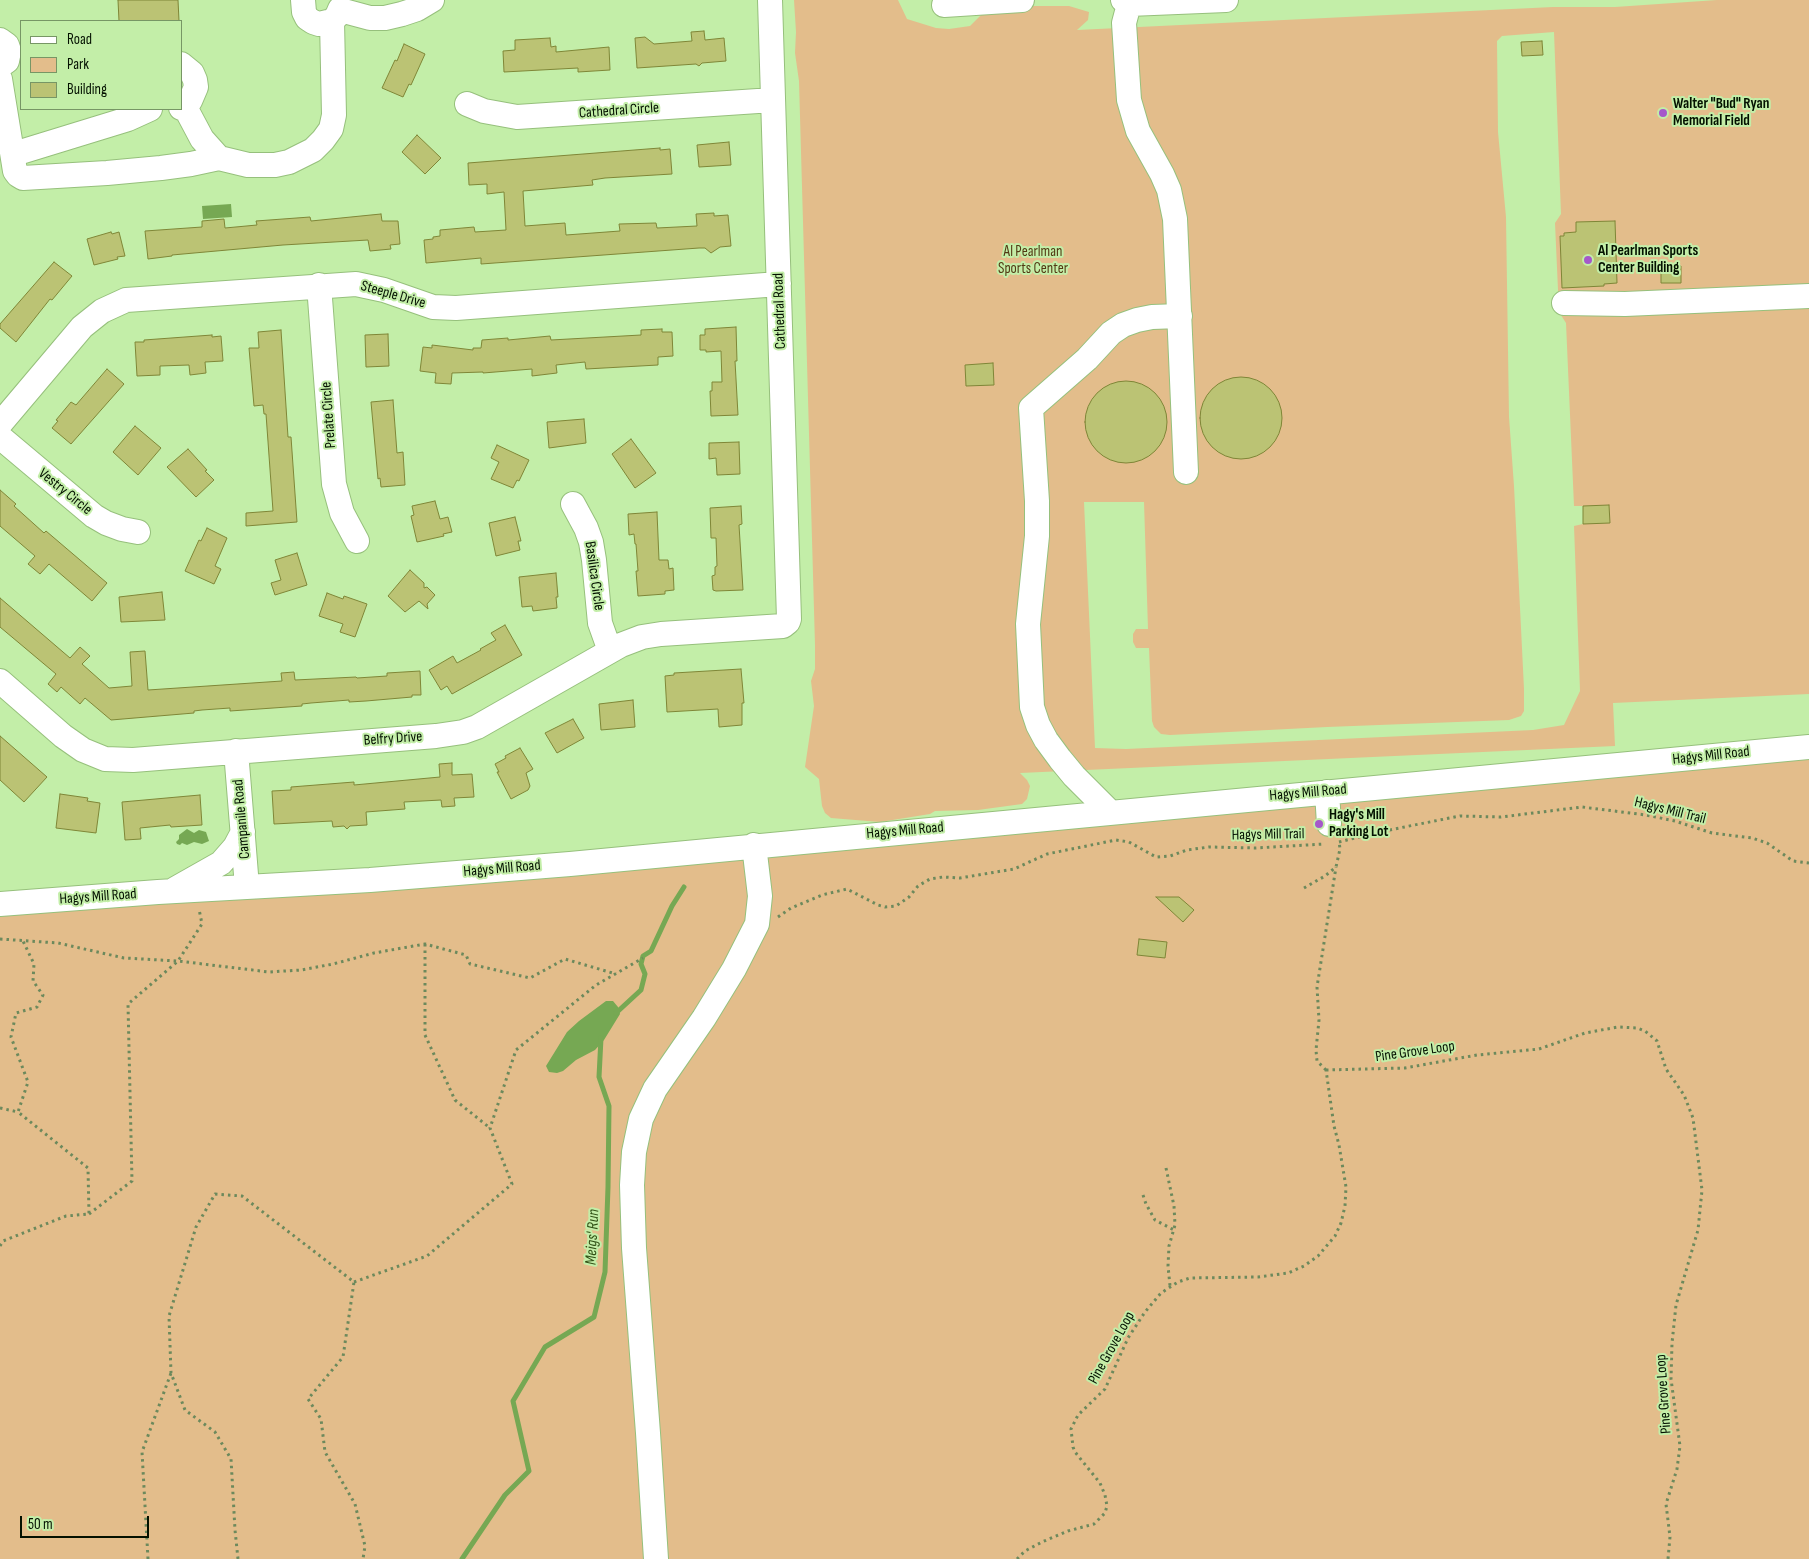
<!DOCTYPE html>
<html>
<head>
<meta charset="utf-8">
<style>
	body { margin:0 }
	#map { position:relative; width:1809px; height:1559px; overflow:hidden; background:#c3eea8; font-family:"Sofia Sans Condensed",sans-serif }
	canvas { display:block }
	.legend { position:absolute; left:20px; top:20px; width:162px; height:90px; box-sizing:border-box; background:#c3eea8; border:1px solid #779665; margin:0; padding:6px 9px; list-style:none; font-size:15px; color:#041100 }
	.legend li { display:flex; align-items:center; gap:10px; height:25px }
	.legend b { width:25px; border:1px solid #779665 }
	.scale { position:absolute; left:20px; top:1516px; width:129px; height:22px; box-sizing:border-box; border:2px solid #041100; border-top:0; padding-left:6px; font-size:15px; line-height:18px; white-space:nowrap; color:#041100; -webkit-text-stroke:4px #c3eea8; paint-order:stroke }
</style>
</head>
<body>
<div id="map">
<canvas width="1809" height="1559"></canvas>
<ul class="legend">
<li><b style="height:6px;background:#fff"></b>Road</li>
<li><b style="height:14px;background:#e3bd8b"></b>Park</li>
<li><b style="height:14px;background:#bbc374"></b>Building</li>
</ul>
<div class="scale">50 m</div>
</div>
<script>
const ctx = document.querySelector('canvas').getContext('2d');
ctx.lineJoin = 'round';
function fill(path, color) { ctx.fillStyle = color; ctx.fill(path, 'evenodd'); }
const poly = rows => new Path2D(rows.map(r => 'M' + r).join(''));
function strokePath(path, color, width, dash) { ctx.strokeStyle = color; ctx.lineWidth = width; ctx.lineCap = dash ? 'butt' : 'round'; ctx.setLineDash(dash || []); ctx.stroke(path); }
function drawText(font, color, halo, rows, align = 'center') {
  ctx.font = font + ' "Sofia Sans Condensed",sans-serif'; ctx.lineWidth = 4; ctx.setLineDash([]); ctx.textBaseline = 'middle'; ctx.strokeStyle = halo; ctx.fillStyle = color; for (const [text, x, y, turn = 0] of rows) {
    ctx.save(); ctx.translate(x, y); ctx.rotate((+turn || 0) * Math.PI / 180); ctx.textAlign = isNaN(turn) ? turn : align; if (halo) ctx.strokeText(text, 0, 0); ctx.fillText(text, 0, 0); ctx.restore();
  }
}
fill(poly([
	[794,0,898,0,907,19,936,28,949,29,970,26,984,12,1020,6,1069,6,1089,12,1088,20,1077,30,1553,7,1615,7,1717,0,1809,0,1809,694,1613,703,1615,746,1020,773,1027,780,1030,786,1027,799,1022,804,978,810,935,811,930,814,880,822,831,818,825,813,822,806,819,779,805,767,814,706,811,681,815,669,815,645,799,81,795,53,796,32],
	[1554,32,1561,214,1555,223,1559,312,1566,323,1574,506,1583,506,1583,524,1574,526,1580,691,1564,725,1533,730,1126,749,1095,748,1084,502,1144,502,1148,629,1136,629,1133,634,1133,642,1136,648,1149,648,1152,721,1154,727,1161,734,1170,735,1327,727,1509,720,1521,716,1524,711,1524,689,1514,486,1509,417,1506,217,1498,132,1497,41,1502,36],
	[1809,755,1809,1559,0,1559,0,911]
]), '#e3bd8b');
fill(poly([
	[231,204,232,217,203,219,202,206],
	[187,829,194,833,199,830,206,832,209,841,202,844,194,842,187,845,182,843,180,845,177,844,176,842,179,839,179,835],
	[606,1001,613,1001,618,1007,620,1014,604,1040,595,1050,576,1060,563,1071,557,1073,549,1072,546,1066,567,1032,579,1021]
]), '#76a853');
strokePath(poly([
	[616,1013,641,990,645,974,641,964,643,956,651,951,672,906,684,887],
	[462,1559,505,1495,529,1471,513,1401,545,1347,594,1317,605,1272,608,1187,609,1106,599,1077,601,1038]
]), '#76a853', 5);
const building = poly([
	[118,0,178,0,179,21,119,21,118,0],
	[704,31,705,40,724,38,726,61,702,63,699,66,696,64,637,68,635,38,645,37,654,44,692,41,691,32,704,31],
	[550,38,551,47,556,46,556,52,609,47,610,70,578,72,578,68,504,72,503,51,515,50,515,40,550,38],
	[1542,41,1543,55,1522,56,1521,42,1542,41],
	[404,44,425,54,411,85,409,84,403,97,382,88,395,60,397,61,404,44],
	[417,135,441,158,425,174,402,152,417,135],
	[729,142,731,165,699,167,697,145,729,142],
	[660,148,660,150,670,149,672,174,605,178,592,180,593,185,523,191,525,226,565,223,566,235,620,231,619,224,656,223,657,228,697,226,696,214,714,213,714,216,728,215,731,246,720,247,711,253,705,248,699,248,481,264,481,258,426,263,424,240,433,239,433,237,440,236,440,230,474,227,475,232,506,230,504,192,487,194,487,184,469,185,468,163,660,148],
	[381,214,382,221,398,221,400,244,390,245,391,249,370,251,368,240,283,245,172,255,172,256,148,259,145,231,202,227,202,221,224,219,225,228,257,225,256,221,310,217,311,221,381,214],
	[1615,221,1617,283,1604,284,1604,286,1562,288,1560,236,1564,236,1564,233,1576,232,1576,222,1615,221],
	[111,232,112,234,119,232,125,256,117,257,118,259,94,265,87,239,111,232],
	[54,262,72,276,52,300,50,299,16,342,0,328,0,324,54,262],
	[1661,266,1681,266,1681,283,1661,283,1661,266],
	[736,327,737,361,735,361,738,415,711,416,710,391,712,391,712,382,722,382,721,351,706,352,706,350,700,350,700,335,705,335,705,329,736,327],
	[662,329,662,332,672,332,673,356,658,357,658,365,586,369,585,362,556,365,557,373,532,376,532,369,483,373,483,372,452,373,451,384,435,383,436,373,420,371,423,347,432,348,432,345,473,350,473,348,481,348,482,340,508,338,508,340,550,336,551,340,641,335,641,330,662,329],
	[281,330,288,437,291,437,297,522,246,526,246,513,273,511,266,414,264,414,263,405,254,406,249,348,259,348,258,332,281,330],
	[388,334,389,366,366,367,365,335,388,334],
	[212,335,212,337,221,336,223,361,205,362,206,373,190,375,189,365,160,366,160,375,137,376,135,342,144,342,144,340,212,335],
	[993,363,994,385,966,386,965,365,993,363],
	[107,369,124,384,71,444,52,428,58,421,56,420,71,402,76,405,107,369],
	'1200 418a41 41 0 1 1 82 0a41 41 0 1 1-82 0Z',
	'1085 422a41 41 0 1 1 82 0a41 41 0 1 1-82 0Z',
	[393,400,397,453,403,452,405,485,381,487,380,478,378,479,371,402,393,400],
	[584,419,586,443,549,448,547,422,584,419],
	[135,426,161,448,138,475,113,452,135,426],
	[631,439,656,473,635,488,612,454,631,439],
	[739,442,740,474,717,475,716,458,709,459,709,443,739,442],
	[497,445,529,460,519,481,517,480,513,488,491,479,499,462,491,458,497,445],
	[188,449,207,470,205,471,214,480,196,497,167,467,188,449],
	[0,490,16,504,14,506,44,533,46,531,107,583,92,601,49,564,40,574,28,564,35,556,0,526,0,490],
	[435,501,440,519,448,517,452,532,443,534,444,536,417,542,411,516,414,515,412,506,435,501],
	[1609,505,1610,523,1583,524,1583,506,1609,505],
	[741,506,742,524,739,525,743,590,716,591,713,590,712,576,715,575,715,567,717,566,716,538,711,538,710,508,741,506],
	[657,512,659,560,668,560,669,569,673,568,674,590,665,591,665,594,638,596,636,571,638,571,636,544,635,544,634,534,629,535,628,514,657,512],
	[515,517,521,541,518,541,520,550,496,556,489,523,515,517],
	[207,528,227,538,215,566,221,569,214,584,185,571,199,540,201,541,207,528],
	[297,553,307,585,275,595,271,583,281,580,275,560,297,553],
	[410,570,424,583,424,588,427,587,435,595,427,604,428,609,419,601,405,612,388,596,410,570],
	[556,573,558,597,556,597,557,608,533,611,532,606,522,607,519,577,556,573],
	[162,592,165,620,121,622,119,597,162,592],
	[327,593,343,599,344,596,367,604,355,637,340,632,343,624,319,616,327,593],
	[0,598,70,658,80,647,90,656,82,664,109,688,132,686,130,652,145,651,148,690,282,681,281,673,294,672,295,680,356,677,357,678,387,676,387,673,420,671,421,695,412,695,412,697,366,701,349,702,349,700,311,703,302,704,302,706,230,711,230,708,202,710,194,711,194,713,111,720,85,698,80,704,61,687,57,692,48,684,56,674,0,627,0,598],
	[505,625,522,655,452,694,447,686,441,690,429,670,453,656,457,663,481,650,480,649,496,640,491,633,505,625],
	[741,669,744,703,742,703,742,725,719,727,718,709,667,712,665,676,674,675,674,673,741,669],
	[633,700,635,727,601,730,599,704,633,700],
	[573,719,584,738,557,753,545,733,573,719],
	[0,736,47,777,24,802,0,780,0,736],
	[520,748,533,769,526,773,530,786,528,790,511,799,497,772,499,772,495,764,506,758,505,756,520,748],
	[452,763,452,775,472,774,474,797,454,798,455,806,442,807,441,800,404,802,405,809,366,812,367,825,350,826,347,829,344,826,333,827,332,821,274,824,272,791,291,790,291,787,354,782,354,785,440,777,439,764,452,763],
	[60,794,88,798,87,801,100,803,96,833,56,828,60,794],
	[200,795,202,825,171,827,170,825,140,828,141,839,125,840,122,802,200,795],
	[1156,897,1179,897,1194,910,1183,922,1156,897],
	[1139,939,1167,942,1165,958,1137,955,1139,939]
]);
fill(building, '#bbc374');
strokePath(building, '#7f8637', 1);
const minor = poly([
	[303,0,304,12,307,18,313,22,319,24,332,21,337,16,340,9],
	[1123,0,1129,4,1226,0],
	[1129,4,1124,23,1129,100,1138,131,1162,174,1169,190,1175,219,1186,472],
	[944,5,1022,0],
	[340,10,370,18,385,18,402,14,417,9,432,0],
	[0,40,7,45,9,51,7,61,0,66],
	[181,64,192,73,195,80,196,87,190,101,181,108],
	[0,79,15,171,18,175,23,178,107,173,161,168,191,164,219,158,248,165,275,165,289,162,313,150,323,140,331,129,334,115,332,21],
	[467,104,484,111,517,117,773,100],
	[185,107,202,139,219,158],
	[14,154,128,119,150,109],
	[319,285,334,484,342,513,357,541],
	[1564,303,1625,304,1809,296],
	[0,424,82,327,102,311,126,300,356,284,384,290,433,307,456,308,779,284],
	[0,437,94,516,106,523,122,529,138,532],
	[573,504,586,528,591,542,594,560,600,623,610,651],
	[0,681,63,736,83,750,105,759,133,760,436,736,463,732,477,727,621,645,642,637,661,634,783,626,788,622,789,619,770,0],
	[236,751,247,887],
	[1327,792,1329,824],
	[1110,812,1074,776,1060,759,1046,740,1038,725,1032,707,1028,624,1037,536,1037,501,1031,408,1087,359,1111,333,1123,325,1137,320,1152,317,1180,316],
	[175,889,221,863,235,847,243,832],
	[0,904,158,892,370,880,570,864,1809,747],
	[656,1559,648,1433,634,1248,632,1185,634,1152,641,1119,655,1089,704,1018,734,969,757,924,760,896,754,845]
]);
strokePath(minor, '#96c07c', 26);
strokePath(poly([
	[1339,842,1379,832,1460,816,1501,817,1582,807,1646,815,1675,821,1712,833,1752,838,1767,843,1793,861,1809,863],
	[1304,888,1325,876,1336,867,1340,849,1339,841],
	[778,917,791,908,822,895,847,889,878,905,885,907,896,906,909,897,918,886,930,879,943,877,960,878,1014,869,1047,854,1116,840,1129,842,1156,857,1170,856,1187,850,1209,847,1256,848,1325,844],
	[0,939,58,943,124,958,178,961,269,972,301,970,333,964,374,953,425,944,466,955,470,964,530,978,565,959,616,974],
	[425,944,425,1035,455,1100,490,1128],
	[1326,1070,1405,1068,1477,1055,1539,1049,1585,1033,1618,1027,1637,1028,1645,1031,1657,1041,1666,1069,1684,1095,1693,1118,1702,1190,1698,1230,1676,1305,1672,1343,1671,1379,1680,1446,1677,1469,1666,1504,1670,1537,1668,1559],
	[1326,1070,1317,1061,1316,1050,1319,1020,1317,987,1336,867],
	[0,1108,18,1112,28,1082,11,1037,16,1013,37,1007,43,995,33,981,34,964,23,941],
	[1166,1168,1174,1206,1175,1225,1169,1246,1168,1266,1170,1286],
	[1143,1195,1146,1204,1155,1220,1174,1230],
	[89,1214,132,1181,128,1004,178,961,202,924,199,909],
	[0,1246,3,1241,66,1216,89,1214,88,1168,18,1112],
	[354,1282,427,1256,512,1184,490,1128,516,1050,596,985,643,958],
	[148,1559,142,1452,171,1373],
	[238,1559,235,1530,231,1459,215,1432,185,1410,171,1373,169,1316,196,1227,215,1194,242,1196,354,1282,343,1357,308,1399,321,1419,325,1452,355,1504,365,1546,363,1559],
	[1017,1559,1025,1551,1042,1542,1068,1531,1094,1524,1105,1513,1107,1506,1105,1495,1100,1483,1075,1452,1073,1447,1071,1429,1078,1415,1105,1389,1128,1338,1145,1312,1161,1293,1178,1282,1190,1278,1258,1277,1288,1273,1304,1266,1318,1256,1335,1236,1341,1223,1345,1206,1346,1187,1339,1145,1334,1126,1326,1070]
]), '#6c895c', 3, [2.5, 4]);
strokePath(minor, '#fff', 24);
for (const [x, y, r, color] of [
	[1663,113,5,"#a558ca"],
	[1588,260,5,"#a558ca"],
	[1319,824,5,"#a558ca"]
]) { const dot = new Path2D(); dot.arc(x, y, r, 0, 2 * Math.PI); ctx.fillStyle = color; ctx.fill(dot); strokePath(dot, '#c3eea8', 2); }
drawText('bold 15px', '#041100', '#c3eea8', [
	["Walter \"Bud\" Ryan",1673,104],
	["Memorial Field",1673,121],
	["Al Pearlman Sports",1598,251],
	["Center Building",1598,268],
	["Hagy's Mill",1329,815],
	["Parking Lot",1329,832]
], 'left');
drawText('15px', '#041100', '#c3eea8', [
	["Cathedral Circle",619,111,-4],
	["Steeple Drive",393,295,16],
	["Cathedral Road",780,311,-92],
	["Prelate Circle",329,415,-94],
	["Vestry Circle",65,492,39],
	["Basilica Circle",594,576,82],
	["Belfry Drive",393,739,-4],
	["Hagys Mill Road",1711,756,-6],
	["Hagys Mill Road",1308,793,-5],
	["Hagys Mill Trail",1670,811,14],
	["Campanile Road",242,819,-95],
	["Hagys Mill Road",905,831,-5],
	["Hagys Mill Trail",1268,835,-1],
	["Hagys Mill Road",502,869,-5],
	["Hagys Mill Road",98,897,-4],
	["Pine Grove Loop",1415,1052,-8],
	["Pine Grove Loop",1112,1348,-61],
	["Pine Grove Loop",1664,1394,-94]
]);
drawText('15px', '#523813', '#c3eea8', [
	["Al Pearlman",1033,252],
	["Sports Center",1033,269]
]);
drawText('italic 16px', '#305115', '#c3eea8', [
	["Meigs' Run",593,1237,-87]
]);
</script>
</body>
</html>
